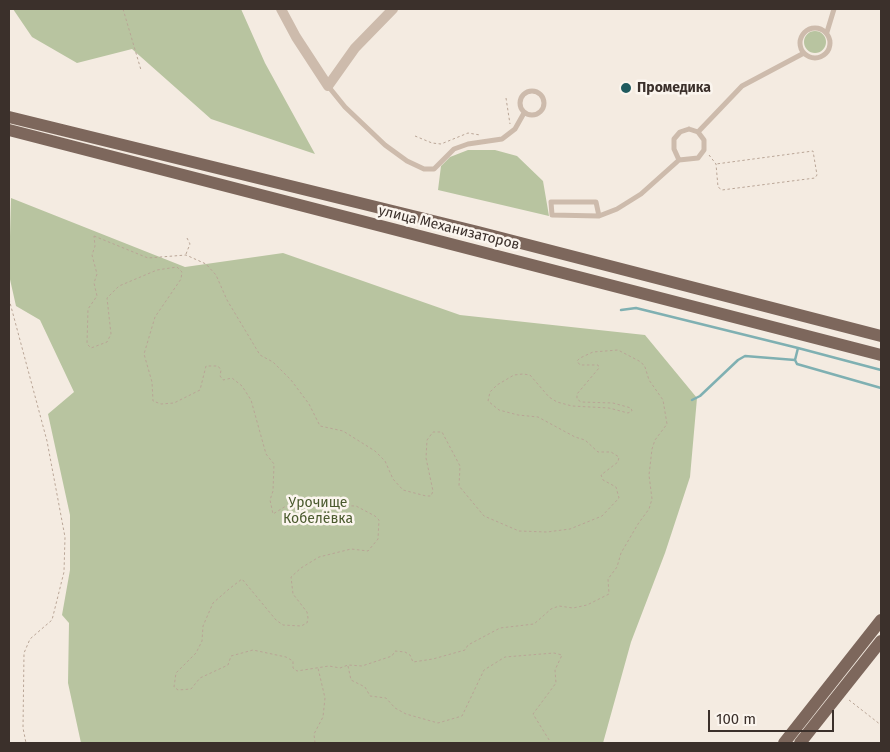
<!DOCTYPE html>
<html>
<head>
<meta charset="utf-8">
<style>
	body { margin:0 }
	#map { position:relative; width:890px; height:752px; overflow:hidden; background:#f4ebe1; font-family:"Fira Sans",sans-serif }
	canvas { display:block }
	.frame { position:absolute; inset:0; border:10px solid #3b302b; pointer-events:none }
	.scale { position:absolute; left:708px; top:710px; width:126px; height:22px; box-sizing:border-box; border:2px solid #3b302b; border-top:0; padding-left:6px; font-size:15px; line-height:18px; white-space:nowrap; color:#3b302b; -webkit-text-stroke:4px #fbf5ee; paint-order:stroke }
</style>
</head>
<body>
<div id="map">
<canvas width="890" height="752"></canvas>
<div class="frame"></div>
<div class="scale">100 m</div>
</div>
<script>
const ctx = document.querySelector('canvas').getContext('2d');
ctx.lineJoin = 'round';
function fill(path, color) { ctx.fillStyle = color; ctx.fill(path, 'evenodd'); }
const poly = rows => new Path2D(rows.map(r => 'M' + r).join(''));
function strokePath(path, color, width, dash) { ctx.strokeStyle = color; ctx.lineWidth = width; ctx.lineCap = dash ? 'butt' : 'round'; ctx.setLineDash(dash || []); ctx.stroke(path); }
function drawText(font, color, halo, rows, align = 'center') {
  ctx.font = font + ' "Fira Sans",sans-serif'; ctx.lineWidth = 5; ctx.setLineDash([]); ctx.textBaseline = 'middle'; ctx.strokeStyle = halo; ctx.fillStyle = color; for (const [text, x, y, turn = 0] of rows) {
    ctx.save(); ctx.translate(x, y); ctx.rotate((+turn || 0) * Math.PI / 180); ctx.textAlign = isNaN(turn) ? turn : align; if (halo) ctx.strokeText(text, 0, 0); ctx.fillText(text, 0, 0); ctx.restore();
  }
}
fill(poly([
	[13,9,241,9,265,63,315,154,211,119,132,49,77,63,32,37],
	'804 42a11 11 0 1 1 22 0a11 11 0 1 1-22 0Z',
	[468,150,495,150,517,156,543,181,549,216,438,190,441,166,450,157],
	[11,198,185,267,283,253,460,315,645,335,697,398,690,477,665,553,631,642,603,743,81,743,68,683,69,623,62,615,70,570,70,515,48,414,74,392,40,320,16,306,9,275]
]), '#b8c4a0');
strokePath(poly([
	[621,310,636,308,798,348,795,360,797,364,881,388],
	[798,348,881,370],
	[692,400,700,396,738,360,745,356,795,360]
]), '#7fb0b2', 2.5);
strokePath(poly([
	[123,9,141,70],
	[506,98,510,124],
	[415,136,432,143,441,144,468,133,480,135],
	[709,155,716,164,718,187,722,190,815,178,817,175,813,151,716,164],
	[94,236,148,258,186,255,206,264,216,275,227,300,260,355,273,362,291,380,309,404,320,426,343,431,375,451,385,461,393,479,403,490,426,496,431,496,433,491,426,458,427,440,433,432,442,432,460,466,459,486,484,516,519,531,547,532,570,529,602,516,619,498,616,487,603,480,601,475,618,462,619,457,611,452,598,452,585,440,575,437,538,417,518,415,499,410,488,401,490,392,497,385,514,375,523,374,530,375,549,397,557,402,572,406,609,408,628,413,632,411,631,408,613,403,581,402,577,399,577,394,599,368,598,365,580,365,577,361,580,358,593,352,618,350,641,362,645,367,649,380,663,400,667,424,655,440,652,449,649,475,652,499,649,509,638,524,621,553,617,567,608,579,609,594,587,605,573,608,559,606,551,609,534,624,500,628,468,645,465,650,433,659,413,662,410,655,405,652,395,651,392,656,362,666,348,665,340,668,329,666,297,671,293,668,293,661,286,657,253,650,231,656,228,665,200,678,191,689,178,690,174,687,176,673,196,653,202,641,203,626,213,603,229,589,242,579,276,620,283,625,301,626,307,623,308,618,307,612,293,594,291,577,301,568,319,557,351,549,368,551,378,539,379,520,375,516,356,506,309,505,294,508,286,506,273,514,270,500,273,491,274,464,266,454,251,400,242,386,232,378,223,380,220,376,221,370,218,366,206,366,200,390,174,403,161,404,153,401,152,382,144,354,155,317,181,279,182,272,177,267,157,270,119,286,107,298,111,334,107,342,91,348,87,344,88,309,97,296,94,283,97,274,92,255,95,246,94,236],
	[186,254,190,244,187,238],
	[9,299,47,441,65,537,64,572,52,620,30,639,24,653,23,728,26,743],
	[348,666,351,680,365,687,370,696,386,698,395,708,406,714,438,723,462,716,484,670,505,657,554,653,562,655,555,670,556,683,533,714,551,743],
	[849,700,881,725],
	[315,743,314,734,323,717,325,698,318,668]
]), '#b9a596', 1, [2.5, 2.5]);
strokePath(poly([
	'800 43a15 15 0 1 1 30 0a15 15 0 1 1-30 0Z',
	[827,32,834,9],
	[328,86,345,107,385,145,407,161,424,169,434,169,454,149,468,144,502,139,515,129,524,113],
	'520 103a12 12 0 1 1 24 0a12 12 0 1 1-24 0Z',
	[689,129,698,132,704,140,704,150,698,158,679,160,674,149,674,139,680,132,689,129],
	[698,132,742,86,804,53],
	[599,216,552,215,551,202,596,202,599,216,617,209,641,194,679,160]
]), '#cdbbac', 5);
strokePath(poly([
	[281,9,296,37,328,86,355,48,393,9]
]), '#cdbbac', 10);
strokePath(poly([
	[9,117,478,232,881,336],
	[9,130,881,355],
	[784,743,881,620],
	[800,743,881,641]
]), '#7d675c', 12);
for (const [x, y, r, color] of [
	[626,88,6,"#1f5a5e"]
]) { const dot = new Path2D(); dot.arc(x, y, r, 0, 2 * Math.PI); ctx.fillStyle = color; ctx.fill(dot); strokePath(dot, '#fbf5ee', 2); }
drawText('bold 14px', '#3b302b', '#fbf5ee', [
	["Промедика",637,88]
], 'left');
drawText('14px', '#3b302b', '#fbf5ee', [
	["улица Механизаторов",449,228,14]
]);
drawText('14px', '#4a5a2e', '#fbf5ee', [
	["Урочище",318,503],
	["Кобелёвка",318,519]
]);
</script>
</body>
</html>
